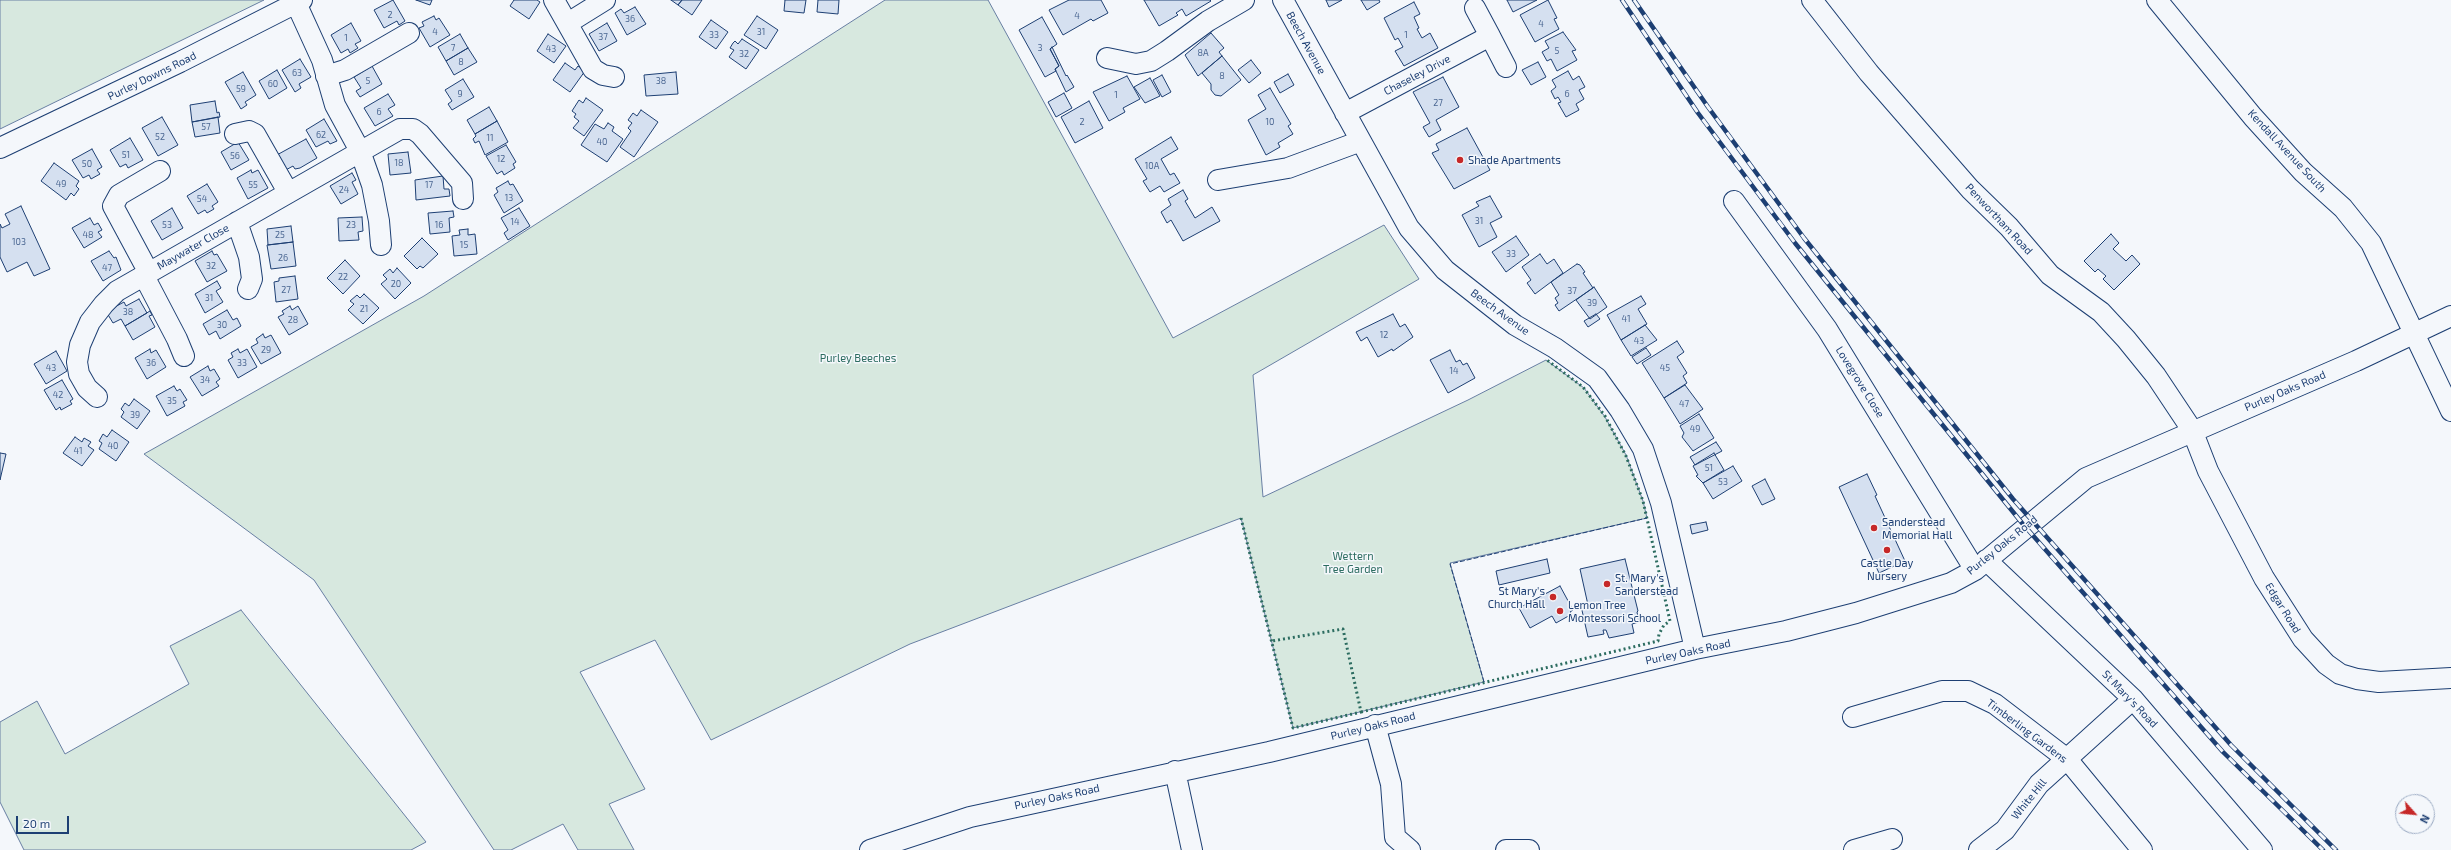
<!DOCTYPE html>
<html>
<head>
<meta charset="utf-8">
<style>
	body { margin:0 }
	#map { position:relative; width:2451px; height:850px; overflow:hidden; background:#f4f7fb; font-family:"Exo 2",sans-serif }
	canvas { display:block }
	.north { position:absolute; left:2395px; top:794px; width:40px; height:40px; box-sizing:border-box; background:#f4f7fb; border:1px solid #9eadc5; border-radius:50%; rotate:117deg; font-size:11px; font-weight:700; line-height:16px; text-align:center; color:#1d3f73 }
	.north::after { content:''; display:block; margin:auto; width:14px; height:18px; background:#c62828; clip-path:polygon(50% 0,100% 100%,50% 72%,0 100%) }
	.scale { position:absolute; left:16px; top:816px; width:53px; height:18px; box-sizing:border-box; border:2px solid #1d3f73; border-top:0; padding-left:5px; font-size:12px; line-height:14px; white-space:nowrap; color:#1d3f73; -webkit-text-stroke:3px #f4f7fb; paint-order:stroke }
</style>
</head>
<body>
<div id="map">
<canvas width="2451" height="850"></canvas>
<div class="north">N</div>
<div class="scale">20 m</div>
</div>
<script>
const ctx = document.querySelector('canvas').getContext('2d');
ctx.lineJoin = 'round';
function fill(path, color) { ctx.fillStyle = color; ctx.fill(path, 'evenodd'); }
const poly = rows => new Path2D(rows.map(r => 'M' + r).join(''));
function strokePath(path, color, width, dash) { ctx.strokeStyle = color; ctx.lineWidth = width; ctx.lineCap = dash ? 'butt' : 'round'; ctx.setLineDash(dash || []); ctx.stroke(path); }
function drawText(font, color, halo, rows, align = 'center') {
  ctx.font = font + ' "Exo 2",sans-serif'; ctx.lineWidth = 3; ctx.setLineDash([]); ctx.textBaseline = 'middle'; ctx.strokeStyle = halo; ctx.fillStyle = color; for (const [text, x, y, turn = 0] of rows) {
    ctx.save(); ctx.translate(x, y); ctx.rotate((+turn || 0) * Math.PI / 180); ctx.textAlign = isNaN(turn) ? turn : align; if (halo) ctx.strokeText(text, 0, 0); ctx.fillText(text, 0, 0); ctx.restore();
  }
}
const green = poly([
	[0,0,264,0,0,129,0,0],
	[885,0,988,0,1173,338,1384,225,1419,279,1253,375,1263,497,1468,400,1546,360,1584,388,1605,417,1626,455,1643,501,1647,518,1450,563,1484,682,1293,728,1241,518,910,644,711,740,655,640,580,672,645,789,609,804,634,850,578,850,563,824,511,850,494,850,314,580,144,454,424,296,885,0],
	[241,610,426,842,411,850,24,850,0,802,0,722,37,701,65,754,189,684,170,646,241,610]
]);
fill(green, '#d7e8df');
strokePath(green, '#687fa3', 1);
const building = poly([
	[393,0,405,21,399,25,397,21,384,28,374,10,393,0],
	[416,0,432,0,430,5,416,0],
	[514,0,537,0,540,2,529,19,510,6,514,0],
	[671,0,682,0,678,5,671,0],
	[682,0,702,0,692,15,678,5,682,0],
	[785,0,806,0,804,13,784,11,785,0],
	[818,0,839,0,838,14,817,12,818,0],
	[1069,0,1101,0,1108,13,1093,21,1091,19,1063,35,1049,10,1069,0],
	[1144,0,1210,0,1211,1,1186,16,1182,9,1176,13,1178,15,1159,26,1144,0],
	[1326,0,1342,0,1329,7,1326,0],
	[1361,0,1379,0,1380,2,1367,10,1361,0],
	[1507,0,1537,0,1513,12,1507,0],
	[1548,0,1557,18,1554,19,1559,29,1535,42,1520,15,1548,0],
	[1414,2,1420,14,1414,17,1419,28,1417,29,1422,38,1430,33,1438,48,1404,66,1395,51,1403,47,1398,38,1395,40,1384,18,1414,2],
	[635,7,646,24,627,35,615,13,621,9,624,13,635,7],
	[434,16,436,20,439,18,450,35,430,47,419,28,424,26,422,22,434,16],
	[757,16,778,30,766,49,744,35,757,16],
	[1042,17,1057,44,1050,49,1059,66,1055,69,1056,71,1045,77,1019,30,1042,17],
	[711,20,728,32,716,49,699,37,711,20],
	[351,23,361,41,355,44,358,48,350,53,348,49,341,53,331,35,351,23],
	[607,23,617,41,599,51,589,34,607,23],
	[1563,32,1576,50,1572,51,1577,60,1557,71,1551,59,1547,61,1542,52,1549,48,1545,41,1563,32],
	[1211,33,1224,48,1219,52,1222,56,1198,76,1185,55,1211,33],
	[460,34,468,48,446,61,438,47,460,34],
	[548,34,566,46,554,63,537,51,548,34],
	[742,39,759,50,746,69,729,57,734,50,730,48,733,43,735,41,738,44,742,39],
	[1052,47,1066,76,1067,75,1074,87,1066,92,1055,69,1059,66,1050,49,1052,47],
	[468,48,477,62,454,75,446,61,468,48],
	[1222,56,1241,80,1221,96,1215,95,1211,90,1211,84,1202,73,1222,56],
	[300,59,311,77,299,84,301,88,295,92,282,70,300,59],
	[1251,60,1261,73,1249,83,1238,70,1251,60],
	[1538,62,1546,77,1531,85,1522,70,1538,62],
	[565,63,575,70,578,66,585,71,570,92,553,80,565,63],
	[372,66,382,84,360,97,356,91,361,88,354,77,372,66],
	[277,70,287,88,269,99,259,81,277,70],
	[1568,71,1573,80,1579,76,1585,87,1579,90,1584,99,1576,104,1579,110,1566,117,1558,103,1561,102,1558,97,1555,99,1551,91,1556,87,1552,80,1568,71],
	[243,72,256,95,245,102,247,105,241,109,225,82,243,72],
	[676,72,678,94,646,96,644,75,676,72],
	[1288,74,1294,85,1280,93,1274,82,1288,74],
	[1162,75,1171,92,1162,97,1153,80,1162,75],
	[1127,76,1140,99,1123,108,1125,112,1109,121,1093,92,1127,76],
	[1443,77,1459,107,1436,120,1441,130,1429,137,1423,127,1430,123,1413,92,1443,77],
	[1150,78,1160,96,1145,103,1134,87,1150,78],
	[463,79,474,97,452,110,448,104,452,101,445,90,463,79],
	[1270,88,1291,124,1288,126,1293,134,1278,143,1280,147,1266,155,1248,120,1266,109,1258,95,1270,88],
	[1064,93,1072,108,1056,117,1048,102,1064,93],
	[388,94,395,105,388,109,393,116,375,126,364,108,388,94],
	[586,98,603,110,584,136,573,128,579,121,574,117,576,114,572,111,579,100,583,103,586,98],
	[215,101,217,113,219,112,220,117,192,122,190,105,215,101],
	[1089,101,1103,128,1075,143,1061,117,1089,101],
	[489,107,497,121,475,134,467,120,489,107],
	[641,110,658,122,634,157,620,147,631,131,628,128,632,123,628,120,633,113,637,116,641,110],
	[162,117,178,145,158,156,142,128,162,117],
	[218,117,220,133,195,137,192,122,218,117],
	[324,119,337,141,330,144,328,141,316,147,306,130,324,119],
	[497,121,508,142,485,155,479,141,475,143,473,139,476,136,475,134,497,121],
	[608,123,614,127,612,131,623,139,607,162,581,145,595,124,604,129,608,123],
	[1467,128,1490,170,1454,189,1432,153,1439,150,1436,144,1467,128],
	[1171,137,1178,149,1161,159,1170,175,1174,173,1180,183,1164,192,1160,186,1150,192,1143,181,1147,179,1135,159,1171,137],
	[130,138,143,160,128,168,126,164,120,167,110,150,130,138],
	[306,139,317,158,300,168,295,169,293,166,284,171,275,156,306,139],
	[238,142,249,160,231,170,221,152,238,142],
	[506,145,516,162,513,164,515,168,504,175,502,171,497,174,486,156,506,145],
	[92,149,102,167,97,170,100,174,91,179,89,175,83,178,72,160,92,149],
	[408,152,411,173,390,175,388,154,408,152],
	[54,163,79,181,76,186,79,189,74,196,71,193,66,200,41,181,54,163],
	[251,170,252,173,258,170,268,188,248,199,237,178,251,170],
	[352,173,356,180,352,182,358,194,341,204,330,186,352,173],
	[443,176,444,189,449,189,450,196,416,200,415,180,443,176],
	[508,181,510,185,513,184,523,201,504,213,494,195,498,192,496,188,508,181],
	[207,184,218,202,212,206,214,209,207,213,205,210,198,214,187,196,207,184],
	[1183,190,1188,199,1185,201,1195,218,1212,207,1220,221,1183,241,1171,220,1167,223,1161,212,1171,205,1168,199,1183,190],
	[1490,196,1502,217,1490,223,1497,237,1479,247,1462,215,1479,206,1476,202,1490,196],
	[21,206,50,269,34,276,27,262,7,272,0,257,0,224,2,228,10,224,5,214,21,206],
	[172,208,183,228,162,240,151,221,172,208],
	[519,208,530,226,508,240,504,233,508,230,501,218,519,208],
	[453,211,454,217,449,218,450,232,430,234,428,213,453,211],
	[362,217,363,231,358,232,359,240,339,241,338,218,362,217],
	[90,218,94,225,98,223,102,230,98,232,102,237,84,248,72,228,90,218],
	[291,226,293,242,268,245,267,229,291,226],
	[468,229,468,235,475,234,477,254,454,256,452,236,460,235,459,230,468,229],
	[2111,234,2119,243,2113,249,2126,261,2132,255,2140,264,2114,290,2103,279,2106,276,2098,269,2095,272,2084,261,2111,234],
	[1516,236,1529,255,1506,272,1492,252,1516,236],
	[422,238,438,254,423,268,420,266,417,269,404,256,422,238],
	[293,242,296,266,271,269,267,245,293,242],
	[109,251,114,258,116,257,121,270,103,281,91,261,109,251],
	[212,251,214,255,217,254,227,271,207,282,195,261,212,251],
	[1540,254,1547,264,1554,259,1563,273,1535,294,1527,283,1531,280,1522,267,1540,254],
	[345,260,360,276,343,294,327,278,345,260],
	[1577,264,1580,265,1585,272,1583,273,1593,288,1559,311,1555,305,1558,303,1555,298,1559,295,1551,282,1577,264],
	[397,268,411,283,395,299,381,284,387,279,383,275,390,269,393,273,397,268],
	[295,276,298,299,276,302,274,282,279,281,279,278,295,276],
	[217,281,221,288,216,291,223,302,205,313,195,294,217,281],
	[1594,287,1607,307,1590,319,1576,300,1594,287],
	[364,294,379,308,363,324,348,310,354,304,350,301,357,295,360,298,364,294],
	[1641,296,1646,304,1638,309,1647,324,1621,340,1607,315,1641,296],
	[139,299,147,313,125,326,121,319,113,323,107,313,112,311,111,309,124,302,126,306,139,299],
	[290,306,292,310,298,306,308,324,289,335,278,317,284,314,282,311,290,306],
	[227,310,233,320,237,318,241,326,220,339,216,331,209,335,203,324,227,310],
	[150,311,152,315,149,316,155,327,133,340,125,326,150,311],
	[1393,314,1400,327,1405,324,1413,337,1393,351,1392,349,1378,357,1367,337,1361,341,1356,332,1393,314],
	[1596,314,1600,319,1588,327,1584,321,1596,314],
	[1645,325,1657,340,1631,356,1621,340,1645,325],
	[263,334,265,338,271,335,281,353,261,364,251,347,258,343,256,339,263,334],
	[1677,341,1684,352,1677,357,1687,373,1683,376,1687,383,1664,398,1642,363,1677,341],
	[1646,348,1651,355,1637,364,1632,357,1646,348],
	[150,349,151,353,156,350,166,367,147,379,135,358,150,349],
	[238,349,240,353,247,349,257,367,238,378,228,360,233,357,231,353,238,349],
	[1450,350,1456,362,1460,360,1463,365,1467,363,1475,378,1448,393,1430,360,1450,350],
	[56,351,67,371,46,384,34,364,56,351],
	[208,366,210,371,214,369,220,379,216,382,219,386,202,396,190,377,208,366],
	[62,380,73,399,70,401,72,404,61,410,60,407,56,410,44,390,62,380],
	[1685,385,1703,409,1680,424,1664,398,1685,385],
	[174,386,177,391,180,389,187,400,183,402,185,406,167,416,156,396,174,386],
	[134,399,150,411,137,429,121,417,124,412,121,409,125,403,129,406,134,399],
	[1699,414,1714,438,1693,451,1682,437,1684,433,1680,426,1699,414],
	[112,430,129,442,116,461,99,449,102,443,99,441,103,434,107,437,112,430],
	[75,437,82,442,84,438,91,442,88,446,94,450,82,466,63,453,75,437],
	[1716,442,1722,451,1695,465,1690,457,1716,442],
	[0,453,6,454,0,480,0,453],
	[1714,453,1724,470,1703,483,1696,476,1698,475,1693,466,1714,453],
	[1733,466,1742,481,1713,499,1703,483,1733,466],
	[1867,474,1877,495,1875,496,1905,561,1879,573,1839,487,1867,474],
	[1765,479,1775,499,1762,505,1752,486,1765,479],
	[1706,522,1708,530,1692,534,1690,525,1706,522],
	[1547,559,1550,573,1499,585,1496,571,1547,559],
	[1625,559,1638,611,1637,612,1639,622,1632,624,1634,633,1609,638,1606,630,1603,630,1604,634,1588,637,1581,606,1588,605,1580,569,1625,559],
	[1560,586,1573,610,1570,612,1572,614,1556,623,1552,616,1530,628,1519,608,1560,586]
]);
fill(building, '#d5e0f0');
strokePath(building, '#1d3f73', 1);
const minor = poly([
	[554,0,593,69,603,75,614,77],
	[1283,0,1409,228,1445,270,1515,325,1555,348,1597,378,1620,410,1643,449,1661,503,1695,649],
	[1812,0,1869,73,1970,189,2009,227,2050,275,2101,312,2126,339,2156,376,2192,430,2208,471,2264,578,2303,639,2326,664,2340,674,2357,679,2379,682,2451,678],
	[2157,0,2253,117,2303,172,2343,208,2371,243,2451,411],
	[296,3,322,60,335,105,360,151,372,185,379,221,381,245],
	[1475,8,1490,36],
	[568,23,605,0],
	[1107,58,1136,64,1151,61,1167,51,1208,21,1244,0],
	[326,76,345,70,409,33],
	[1345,113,1490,36,1506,67],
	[235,134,249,131,255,134,288,192],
	[0,148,180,62,302,0],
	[1218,180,1288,168,1361,141],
	[1734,201,1827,329,1975,570],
	[237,222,249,257,252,279,248,289],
	[149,273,113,206,119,195,160,171],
	[144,276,177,339,184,356],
	[97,397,87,388,79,374,77,362,80,345,90,322,104,304,117,291,400,129,413,129,420,134,462,183,463,199],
	[1986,560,2133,699,2262,850],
	[1853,717,1942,691,1968,691,1995,704,2067,759,2142,850],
	[1375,725,1391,784,1395,837,1410,850],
	[1175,771,1192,850],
	[870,850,970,817,1269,752,1695,649,1786,631,1856,613,1951,583,1975,570,2086,478,2356,361,2451,316],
	[1506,850,1529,850],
	[1854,850,1892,839],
	[1979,850,2005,830,2039,784,2133,699]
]);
strokePath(minor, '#1d3f73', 22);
strokePath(minor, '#f4f7fb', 20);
const rail = poly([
	[1622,0,1698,113,1795,243,2022,523,2223,752,2323,850],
	[1634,0,1708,107,1804,238,2013,499,2231,745,2336,850]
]);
strokePath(rail, '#1d3f73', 4.5);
strokePath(rail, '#f4f7fb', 3, [9]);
strokePath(poly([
	[1241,518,1293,728,1361,712,1343,629,1272,641],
	[1361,712,1658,641,1659,634,1664,625,1670,621,1643,501,1626,456,1605,416,1583,387,1547,360]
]), '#2c6c60', 3, [2, 3]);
strokePath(poly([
	[1484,682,1450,564,1647,518]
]), '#1d3f73', 1, [5, 2]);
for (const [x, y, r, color] of [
	[1460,160,4,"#c62828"],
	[1874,528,4,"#c62828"],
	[1887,550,4,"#c62828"],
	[1607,584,4,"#c62828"],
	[1553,597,4,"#c62828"],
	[1560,611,4,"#c62828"]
]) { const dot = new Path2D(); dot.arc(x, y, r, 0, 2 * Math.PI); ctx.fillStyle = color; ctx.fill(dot); strokePath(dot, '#f4f7fb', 1.5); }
drawText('9px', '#4b6792', null, [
	["2",390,15],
	["4",1077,16],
	["36",630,19],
	["4",1541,24],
	["4",435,32],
	["31",761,32],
	["33",714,35],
	["1",1406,35],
	["37",603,37],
	["1",346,38],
	["7",453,48],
	["3",1040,48],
	["43",551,49],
	["5",1557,51],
	["8A",1203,53],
	["32",744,54],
	["8",461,62],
	["63",297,73],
	["8",1222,76],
	["5",368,81],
	["38",661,81],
	["60",273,84],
	["59",241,89],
	["9",460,94],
	["6",1567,94],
	["1",1116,95],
	["27",1438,103],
	["6",379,112],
	["2",1082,122],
	["10",1270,122],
	["57",206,127],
	["62",321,135],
	["52",160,137],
	["11",490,138],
	["40",602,142],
	["51",126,155],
	["56",235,156],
	["12",501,159],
	["18",399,163],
	["50",87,164],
	["10A",1152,166],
	["49",61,184],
	["55",253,185],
	["17",429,185],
	["24",344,190],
	["13",509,198],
	["54",202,199],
	["31",1479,221],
	["14",515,222],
	["53",167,225],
	["23",351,225],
	["16",439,225],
	["48",88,235],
	["25",280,235],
	["103",19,242],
	["15",464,245],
	["33",1511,254],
	["26",283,258],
	["32",211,266],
	["47",107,268],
	["22",343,277],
	["20",396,284],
	["27",286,290],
	["37",1572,291],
	["31",209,298],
	["39",1592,303],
	["21",364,309],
	["38",128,312],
	["41",1626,319],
	["28",293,320],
	["30",222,325],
	["12",1384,335],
	["43",1639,341],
	["29",266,350],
	["36",151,363],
	["33",242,363],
	["43",51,368],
	["45",1665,368],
	["14",1454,371],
	["34",205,380],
	["42",58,395],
	["35",172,401],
	["47",1684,404],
	["39",135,415],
	["49",1695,429],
	["40",113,446],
	["41",78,451],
	["51",1709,468],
	["53",1723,482]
]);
drawText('11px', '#1d3f73', '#f4f7fb', [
	["Beech Avenue",1306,43,61],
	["Chaseley Drive",1417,75,-28],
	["Purley Downs Road",152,76,-26],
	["Kendall Avenue South",2287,151,47],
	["Penwortham Road",1999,219,47],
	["Maywater Close",193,247,-30],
	["Beech Avenue",1500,312,36],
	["Lovegrove Close",1860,382,58],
	["Purley Oaks Road",2285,391,-23],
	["Purley Oaks Road",2002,545,-39],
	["Edgar Road",2283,608,58],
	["Purley Oaks Road",1688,652,-12],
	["St Mary's Road",2130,699,46],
	["Purley Oaks Road",1373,726,-14],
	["Timberling Gardens",2027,731,37],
	["Purley Oaks Road",1057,797,-12],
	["White Hill",2029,799,-51]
]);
drawText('11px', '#1d3f73', '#f4f7fb', [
	["Shade Apartments",1468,160],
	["Sanderstead",1882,522],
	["Memorial Hall",1882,535],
	["Castle Day",1887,563,"center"],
	["Nursery",1887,576,"center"],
	["St. Mary's",1615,578],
	["Sanderstead",1615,591],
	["St Mary's",1545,591,"right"],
	["Church Hall",1545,604,"right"],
	["Lemon Tree",1568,605],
	["Montessori School",1568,618]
], 'left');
drawText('11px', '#2c6c60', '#f4f7fb', [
	["Purley Beeches",858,358],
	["Wettern",1353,556],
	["Tree Garden",1353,569]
]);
</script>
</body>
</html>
